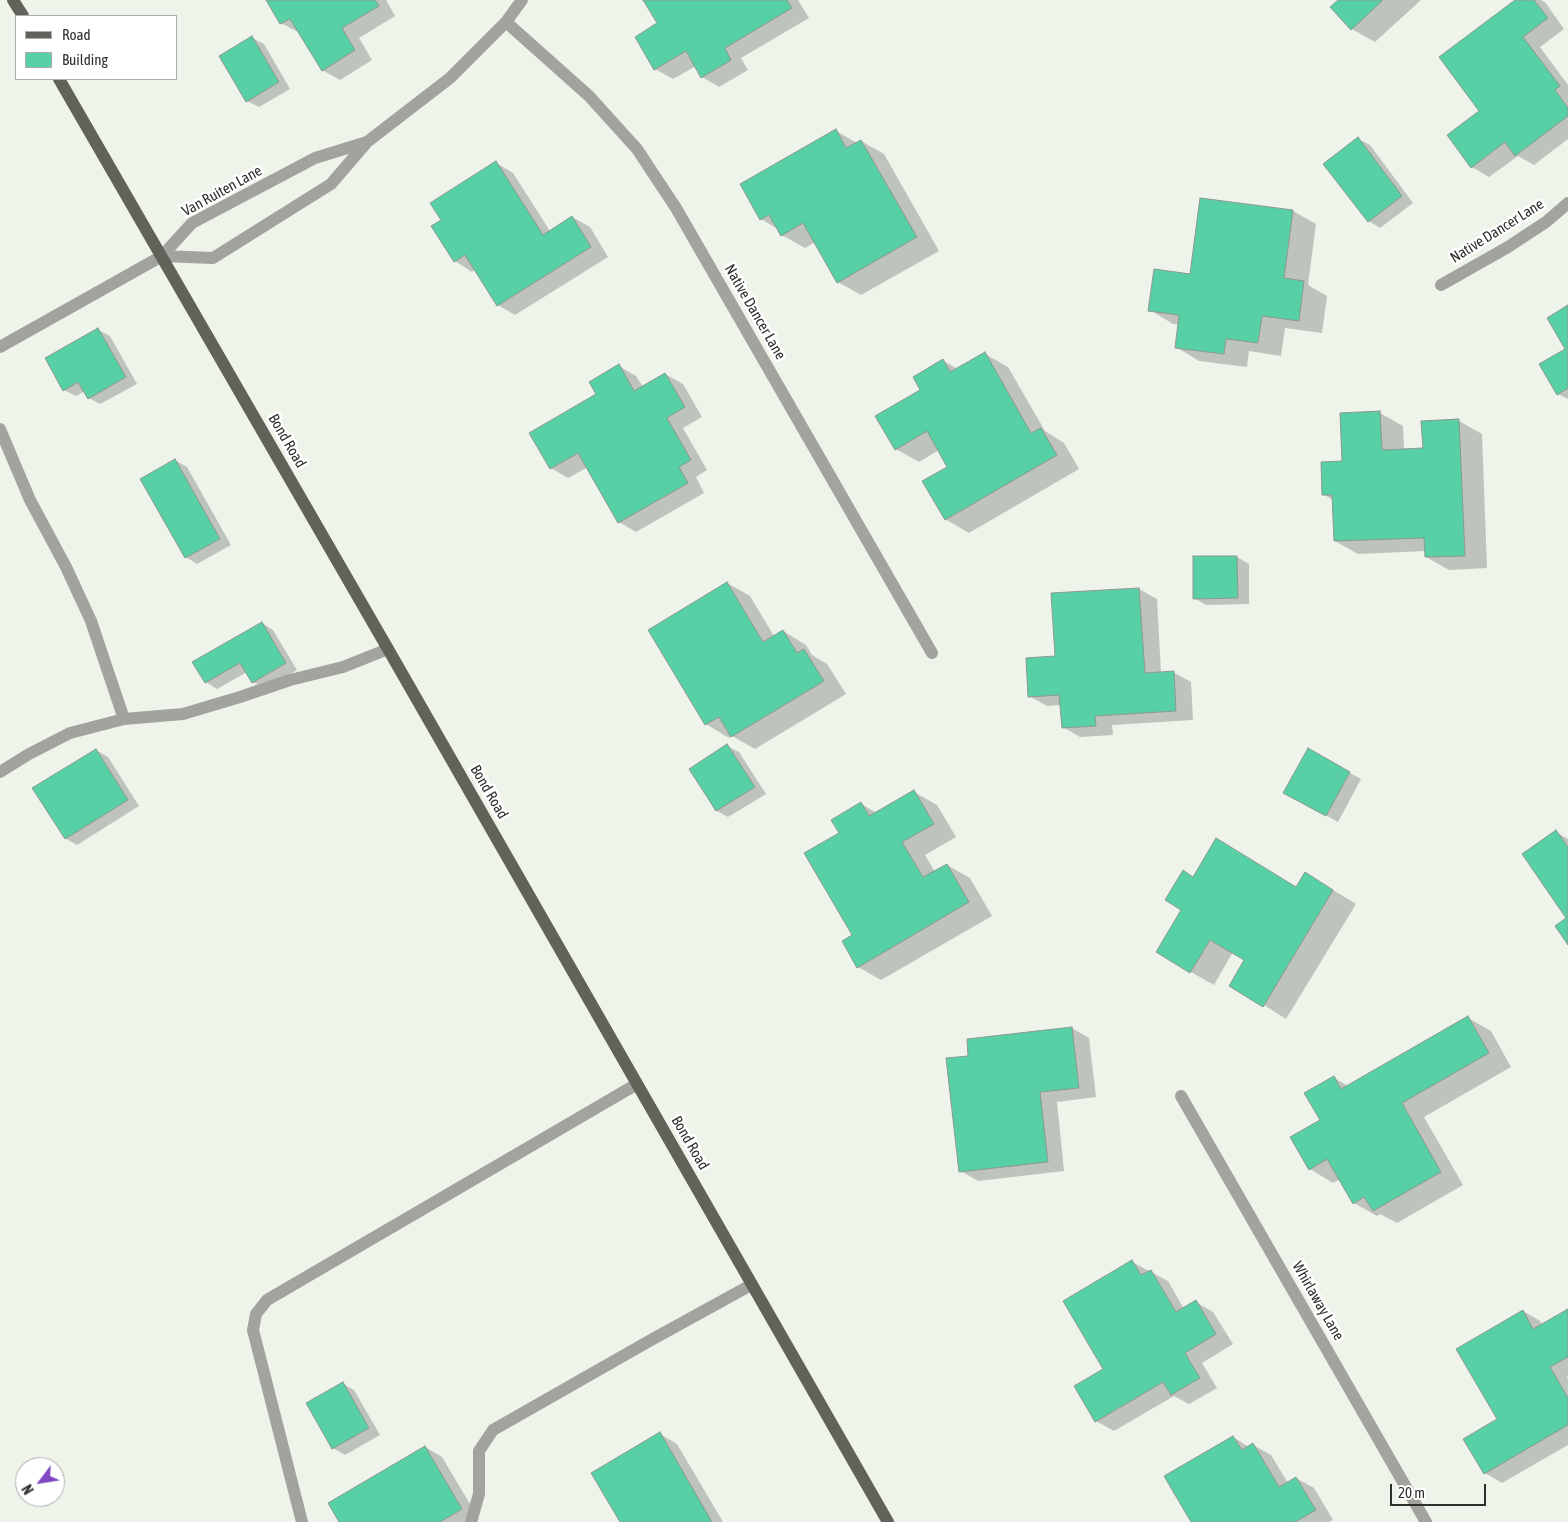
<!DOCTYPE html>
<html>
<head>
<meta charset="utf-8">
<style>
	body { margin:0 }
	#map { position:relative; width:1568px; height:1522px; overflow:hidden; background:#eef4ea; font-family:"Asap Condensed",sans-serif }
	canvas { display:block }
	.legend { position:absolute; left:15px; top:15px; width:162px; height:65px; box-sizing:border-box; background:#fff; border:1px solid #abacab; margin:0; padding:6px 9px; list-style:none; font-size:15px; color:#2e302c }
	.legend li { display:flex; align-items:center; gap:10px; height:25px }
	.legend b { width:25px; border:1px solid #abacab }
	.north { position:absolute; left:15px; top:1457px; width:50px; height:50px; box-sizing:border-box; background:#fff; border:1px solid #abacab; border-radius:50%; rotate:239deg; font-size:14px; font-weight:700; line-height:20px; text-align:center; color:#2e302c }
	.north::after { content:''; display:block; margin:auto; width:18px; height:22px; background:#7f4ac1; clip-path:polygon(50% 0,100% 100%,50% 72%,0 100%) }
	.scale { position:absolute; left:1390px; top:1484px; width:96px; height:22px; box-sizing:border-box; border:2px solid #2e302c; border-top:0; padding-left:6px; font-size:15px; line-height:18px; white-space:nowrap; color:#2e302c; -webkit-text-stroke:4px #fff; paint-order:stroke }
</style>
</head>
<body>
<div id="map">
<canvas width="1568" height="1522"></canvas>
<ul class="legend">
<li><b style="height:6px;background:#63625a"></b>Road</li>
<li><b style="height:14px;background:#58d0a6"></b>Building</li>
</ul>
<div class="north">N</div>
<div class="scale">20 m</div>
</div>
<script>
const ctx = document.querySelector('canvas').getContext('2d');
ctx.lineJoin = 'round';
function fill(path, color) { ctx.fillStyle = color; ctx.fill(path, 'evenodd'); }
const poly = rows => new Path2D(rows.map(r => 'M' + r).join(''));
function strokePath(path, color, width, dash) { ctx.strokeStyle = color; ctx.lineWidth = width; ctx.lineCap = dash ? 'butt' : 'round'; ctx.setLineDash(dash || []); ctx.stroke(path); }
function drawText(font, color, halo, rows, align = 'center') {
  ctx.font = font + ' "Asap Condensed",sans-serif'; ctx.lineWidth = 5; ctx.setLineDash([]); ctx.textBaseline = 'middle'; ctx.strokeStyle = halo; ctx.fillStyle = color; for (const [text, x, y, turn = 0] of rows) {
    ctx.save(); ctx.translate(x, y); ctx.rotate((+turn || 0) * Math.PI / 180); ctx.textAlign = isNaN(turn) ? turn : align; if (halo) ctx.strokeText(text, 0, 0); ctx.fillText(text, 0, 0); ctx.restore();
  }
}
fill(poly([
	[267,0,386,0,395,16,359,38,372,60,340,80,322,70,300,33,281,23],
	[645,0,798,0,809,18,741,58,748,70,719,87,702,77,696,66,673,79,655,69,659,24],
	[1340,0,1421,0,1375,42,1352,29],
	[1517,0,1541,0,1545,2,1564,29,1540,47,1568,85,1568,139,1534,165,1518,156,1489,177,1472,167,1480,111],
	[252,38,264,44,290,89,259,107,247,101],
	[836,131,857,143,861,141,884,154,939,251,861,295,838,282,815,242,805,248,782,235,778,229,761,219],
	[1358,139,1370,145,1413,203,1380,228,1369,221],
	[496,163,513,173,550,231,572,217,590,227,608,257,515,315,498,305,476,269,472,272,455,261,433,226,442,220],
	[1293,211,1316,224,1308,285,1327,296,1322,333,1285,328,1281,356,1249,351,1247,367,1199,361,1176,347,1179,324,1173,324,1150,310,1192,275],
	[1568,307,1568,399,1558,394,1567,349],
	[98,330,110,336,137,384,100,404,89,398,85,391,76,396,64,390],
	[985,354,1008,367,1045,431,1064,443,1079,469,969,533,945,519,948,467,939,450,919,462,896,449,922,390,943,361,958,369],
	[619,366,636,376,643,387,665,374,683,384,702,417,683,428,707,470,696,477,704,493,636,532,619,522,588,467,568,478,551,468,598,394],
	[1380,413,1403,426,1404,450,1424,449,1459,421,1482,434,1487,568,1449,570,1426,557,1426,551,1358,554,1335,541,1333,500,1323,494,1343,462,1341,414],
	[175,460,187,467,231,545,197,564,186,557],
	[1194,557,1237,557,1249,564,1249,604,1206,605,1194,598],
	[727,583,750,596,774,636,783,631,806,645,812,655,827,664,846,694,755,749,732,736,729,738,706,724],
	[1139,589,1157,599,1161,673,1173,672,1191,682,1193,720,1112,725,1113,735,1080,737,1063,727,1061,705,1047,706,1029,696,1057,657,1053,594],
	[262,623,273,630,297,670,265,689,253,682,247,672,217,689,206,682],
	[727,746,739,752,766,794,728,817,717,811,690,769],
	[96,750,108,757,139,806,77,845,65,838],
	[1308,750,1361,779,1338,822,1296,799],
	[914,792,937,805,956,837,925,855,935,872,947,865,970,878,992,916,881,980,858,967,841,833,861,804,877,813],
	[1556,832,1568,839,1568,943,1568,919],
	[1194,878,1296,888,1328,887,1356,904,1286,1019,1264,1005,1246,960,1233,952,1214,985,1191,972,1183,909],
	[1468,1018,1491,1031,1511,1067,1424,1117,1463,1185,1397,1223,1380,1214,1377,1216,1354,1203,1340,1179,1333,1183,1310,1169,1321,1120,1334,1078,1348,1086],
	[1072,1028,1089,1038,1096,1097,1057,1102,1064,1171,978,1181,961,1171,970,1057],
	[1132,1262,1168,1281,1184,1309,1196,1302,1213,1312,1233,1344,1202,1363,1217,1388,1189,1404,1174,1396,1114,1431,1096,1421,1105,1369],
	[1568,1310,1568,1376,1567,1377,1568,1379,1568,1445,1502,1483,1485,1473,1499,1420,1523,1311,1540,1321,1542,1325],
	[343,1384,354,1390,380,1435,345,1455,333,1448,308,1404],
	[660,1434,677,1444,723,1522,622,1522],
	[1233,1437,1249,1447,1253,1445,1271,1455,1288,1483,1296,1478,1314,1488,1333,1520,1329,1522,1193,1522],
	[425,1447,442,1457,479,1519,474,1522,340,1522]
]), '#0003');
const building = poly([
	[266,0,375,0,379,6,342,28,355,50,322,71,290,19,280,24,266,0],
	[643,0,787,0,792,8,725,48,731,60,701,78,686,51,654,70,635,37,657,23,643,0],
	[1338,0,1383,0,1351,30,1330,7,1338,0],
	[1515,0,1534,0,1548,18,1523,37,1560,86,1555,90,1568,108,1568,116,1515,156,1505,142,1471,168,1447,135,1479,111,1439,57,1515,0],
	[252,36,279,82,246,102,219,56,252,36],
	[836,129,846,148,861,140,917,237,837,283,803,223,781,236,769,215,760,220,740,184,836,129],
	[1358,137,1402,196,1368,222,1323,164,1358,137],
	[496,161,543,235,572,216,591,247,497,306,465,255,454,262,431,226,441,220,430,203,496,161],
	[1200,198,1293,210,1284,278,1304,281,1299,321,1262,316,1258,343,1226,339,1224,354,1175,348,1179,315,1148,311,1154,269,1190,274,1200,198],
	[1568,305,1568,388,1557,395,1539,364,1565,349,1547,318,1568,305],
	[98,328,126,377,88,399,78,382,63,391,45,358,98,328],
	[985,352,1031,433,1041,428,1057,455,945,520,922,481,947,467,927,431,895,450,875,416,920,390,913,377,943,359,950,372,985,352],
	[619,364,634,391,665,373,685,407,667,418,691,460,679,467,688,483,618,523,578,453,550,469,529,433,596,394,589,382,619,364],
	[1380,411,1382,450,1423,448,1421,421,1459,419,1465,556,1425,557,1424,538,1334,541,1332,495,1322,495,1321,462,1342,461,1340,413,1380,411],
	[175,459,220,539,185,558,140,479,175,459],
	[1193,556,1237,556,1238,598,1193,599,1193,556],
	[727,582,763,642,783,630,797,653,804,649,824,681,731,737,719,717,705,725,648,630,727,582],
	[1139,588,1145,673,1174,671,1176,711,1095,716,1096,726,1062,728,1059,695,1028,697,1026,658,1055,656,1051,593,1139,588],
	[262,622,286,663,252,683,240,663,205,683,192,662,262,622],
	[727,744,755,787,716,811,689,769,727,744],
	[1308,748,1350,772,1326,816,1283,793,1308,748],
	[96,749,128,800,65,839,32,788,96,749],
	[914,790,934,824,902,842,923,877,947,864,969,902,857,968,842,941,852,935,804,853,839,833,831,820,861,802,869,816,914,790],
	[1556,830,1568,847,1568,945,1555,926,1566,918,1522,854,1556,830],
	[1216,838,1296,887,1305,872,1333,890,1263,1007,1229,986,1244,960,1210,940,1190,973,1156,952,1181,910,1165,900,1183,870,1193,877,1216,838],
	[1468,1016,1489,1053,1402,1103,1441,1172,1373,1211,1364,1197,1353,1204,1327,1159,1309,1170,1290,1137,1320,1120,1304,1093,1334,1076,1341,1089,1468,1016],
	[1072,1027,1079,1088,1040,1092,1048,1162,959,1172,946,1058,968,1056,967,1039,1072,1027],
	[1132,1260,1141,1275,1151,1270,1176,1312,1196,1300,1216,1334,1185,1353,1200,1378,1171,1395,1163,1382,1095,1422,1074,1386,1103,1369,1063,1301,1132,1260],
	[1568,1309,1568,1357,1550,1367,1568,1398,1568,1425,1484,1474,1463,1439,1497,1419,1456,1349,1523,1310,1533,1329,1568,1309],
	[343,1382,369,1428,332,1449,306,1403,343,1382],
	[660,1432,712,1522,620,1522,591,1473,660,1432],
	[1233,1436,1242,1450,1253,1443,1279,1487,1296,1477,1316,1510,1295,1522,1191,1522,1164,1476,1233,1436],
	[425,1446,462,1509,440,1522,339,1522,328,1503,425,1446]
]);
fill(building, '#58d0a6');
strokePath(building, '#8c9792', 1);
strokePath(poly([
	[0,429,30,500,66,567,91,621,124,719],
	[0,772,29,754,70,733,124,719,183,714,240,697,290,680,343,667,388,649],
	[302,1522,253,1330,256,1314,267,1300,637,1084],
	[471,1522,479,1494,479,1451,493,1430,651,1340,751,1285]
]), '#a3a39e', 12);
strokePath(poly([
	[506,22,589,96,637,149,676,208,932,653],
	[162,256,213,258,331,184,367,142,450,78,506,22,522,0],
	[1441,285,1508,247,1546,222,1568,203],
	[0,347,162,256,192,223,315,158,367,142],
	[1181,1096,1426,1522]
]), '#a3a39e', 12);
strokePath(poly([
	[13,0,23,16],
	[59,79,388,649,888,1522]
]), '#63625a', 12);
drawText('15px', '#2e302c', '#fff', [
	["Van Ruiten Lane",222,191,-29],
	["Native Dancer Lane",1497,231,-32],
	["Native Dancer Lane",755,312,60],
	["Bond Road",287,441,60],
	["Bond Road",489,792,60],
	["Bond Road",690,1143,60],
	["Whirlaway Lane",1318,1301,60]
]);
</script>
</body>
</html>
